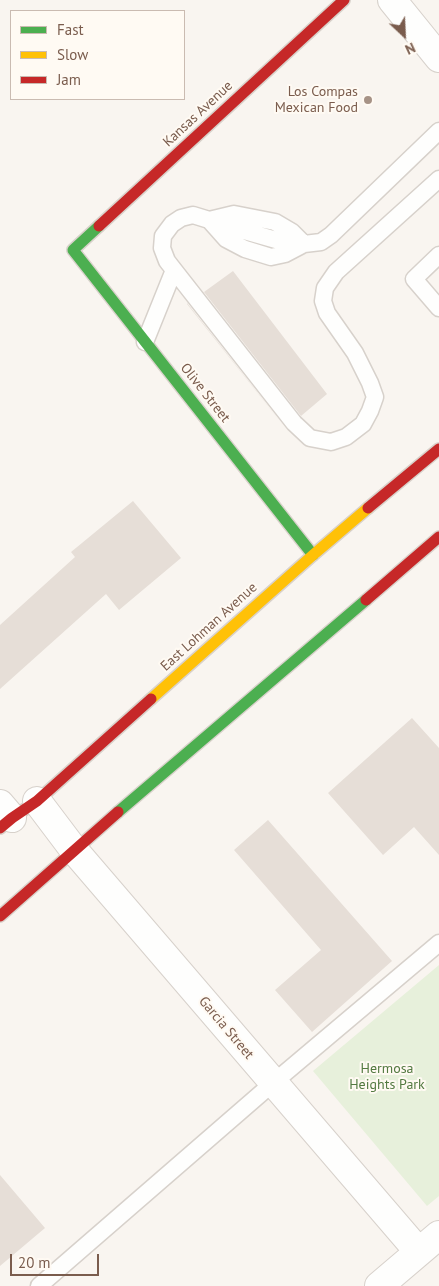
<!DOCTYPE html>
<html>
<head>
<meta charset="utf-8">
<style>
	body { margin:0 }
	#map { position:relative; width:439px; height:1286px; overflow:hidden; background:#f9f5f0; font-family:"PT Sans",sans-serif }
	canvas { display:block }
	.legend { position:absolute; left:10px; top:10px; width:175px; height:90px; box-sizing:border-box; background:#fffaf3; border:1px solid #cabbb1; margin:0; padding:6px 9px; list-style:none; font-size:15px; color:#7a5c4d }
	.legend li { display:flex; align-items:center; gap:10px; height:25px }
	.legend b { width:25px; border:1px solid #cabbb1 }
	.north { position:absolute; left:379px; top:10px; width:50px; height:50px; -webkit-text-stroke:4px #fffaf3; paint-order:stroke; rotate:155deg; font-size:14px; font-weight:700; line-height:20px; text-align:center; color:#7a5c4d }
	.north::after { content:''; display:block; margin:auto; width:18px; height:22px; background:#7a5c4d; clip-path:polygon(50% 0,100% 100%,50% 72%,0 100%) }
	.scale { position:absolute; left:10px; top:1254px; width:89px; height:22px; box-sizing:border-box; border:2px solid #7a5c4d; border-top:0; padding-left:6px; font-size:15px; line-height:18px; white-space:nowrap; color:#7a5c4d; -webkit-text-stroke:4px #fffaf3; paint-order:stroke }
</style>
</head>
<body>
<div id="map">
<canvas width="439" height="1286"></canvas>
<ul class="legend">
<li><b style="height:6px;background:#4caf50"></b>Fast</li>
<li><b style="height:6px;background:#ffc107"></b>Slow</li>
<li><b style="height:6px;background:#c62828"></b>Jam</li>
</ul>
<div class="north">N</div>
<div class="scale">20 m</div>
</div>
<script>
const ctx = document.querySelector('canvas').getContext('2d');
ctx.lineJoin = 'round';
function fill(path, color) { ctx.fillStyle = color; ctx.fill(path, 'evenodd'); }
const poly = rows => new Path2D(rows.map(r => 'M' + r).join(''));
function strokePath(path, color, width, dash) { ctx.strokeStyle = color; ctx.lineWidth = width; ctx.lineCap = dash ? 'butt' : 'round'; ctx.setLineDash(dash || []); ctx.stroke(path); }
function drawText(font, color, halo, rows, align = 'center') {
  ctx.font = font + ' "PT Sans",sans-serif'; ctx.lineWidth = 4; ctx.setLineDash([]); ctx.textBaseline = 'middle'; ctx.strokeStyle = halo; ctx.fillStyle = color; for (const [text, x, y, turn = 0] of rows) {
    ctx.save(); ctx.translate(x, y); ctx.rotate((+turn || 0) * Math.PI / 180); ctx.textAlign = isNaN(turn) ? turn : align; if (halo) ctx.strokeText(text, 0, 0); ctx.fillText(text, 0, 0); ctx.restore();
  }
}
fill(poly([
	[439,965,439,1196,427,1206,313,1071]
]), '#e7f0db');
fill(poly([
	[233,271,327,394,301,416,204,292],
	[187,303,286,429,187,304],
	[133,501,181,558,119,610,106,594,0,689,0,625,75,557,71,552],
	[412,718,439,748,439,855,414,827,383,855,328,793],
	[268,820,392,961,312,1032,275,990,321,950,234,850],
	[0,1175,45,1228,0,1266]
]), '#e6ded7');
const lane = poly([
	[209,220,234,214,275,222,292,232,304,244],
	[210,221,226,239,245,249,271,257,285,254,304,244,321,242,331,235,439,131],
	[304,244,283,242,248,232,193,215,181,218,172,224,163,236,162,248,167,261,174,270,294,423,310,438,331,442,346,437,363,424,370,411,375,397,370,383,355,353,327,313,323,301,325,288,336,272,439,179],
	[439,255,414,279,439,308],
	[145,342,174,270],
	[39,1286,273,1083,439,943]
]);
const street = poly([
	[392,0,439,58],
	[37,801,74,850,419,1252],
	[0,804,12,818],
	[379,1286,439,1235]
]);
const fast = poly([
	[99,226,73,250,313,555],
	[118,812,366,600]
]);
const slow = poly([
	[151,699,313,555,368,508]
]);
const jam = poly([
	[99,226,344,0],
	[368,508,439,449],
	[366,600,439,537],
	[0,828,12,818,37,801,151,699],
	[0,916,118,812]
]);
strokePath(lane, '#d7d1cb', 19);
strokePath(street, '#d7d1cb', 30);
strokePath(fast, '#d9d2cb', 14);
strokePath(slow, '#d9d2cb', 14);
strokePath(jam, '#d9d2cb', 14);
strokePath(lane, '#fefefd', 16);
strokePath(street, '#fefefd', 28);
strokePath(fast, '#4caf50', 11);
strokePath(slow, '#ffc107', 11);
strokePath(jam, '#c62828', 11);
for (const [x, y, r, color] of [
	[368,100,5,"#a69286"]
]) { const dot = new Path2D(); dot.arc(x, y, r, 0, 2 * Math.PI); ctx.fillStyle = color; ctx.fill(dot); strokePath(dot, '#fffaf3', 2); }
drawText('14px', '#7a5c4d', '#fffaf3', [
	["Los Compas",358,92],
	["Mexican Food",358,108]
], 'right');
drawText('14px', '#7a5c4d', '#fffaf3', [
	["Kansas Avenue",198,114,-43],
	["Olive Street",205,393,52],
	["East Lohman Avenue",209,627,-42],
	["Garcia Street",226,1028,50]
]);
drawText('14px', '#537a41', '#fffaf3', [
	["Hermosa",387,1069],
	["Heights Park",387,1085]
]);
</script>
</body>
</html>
